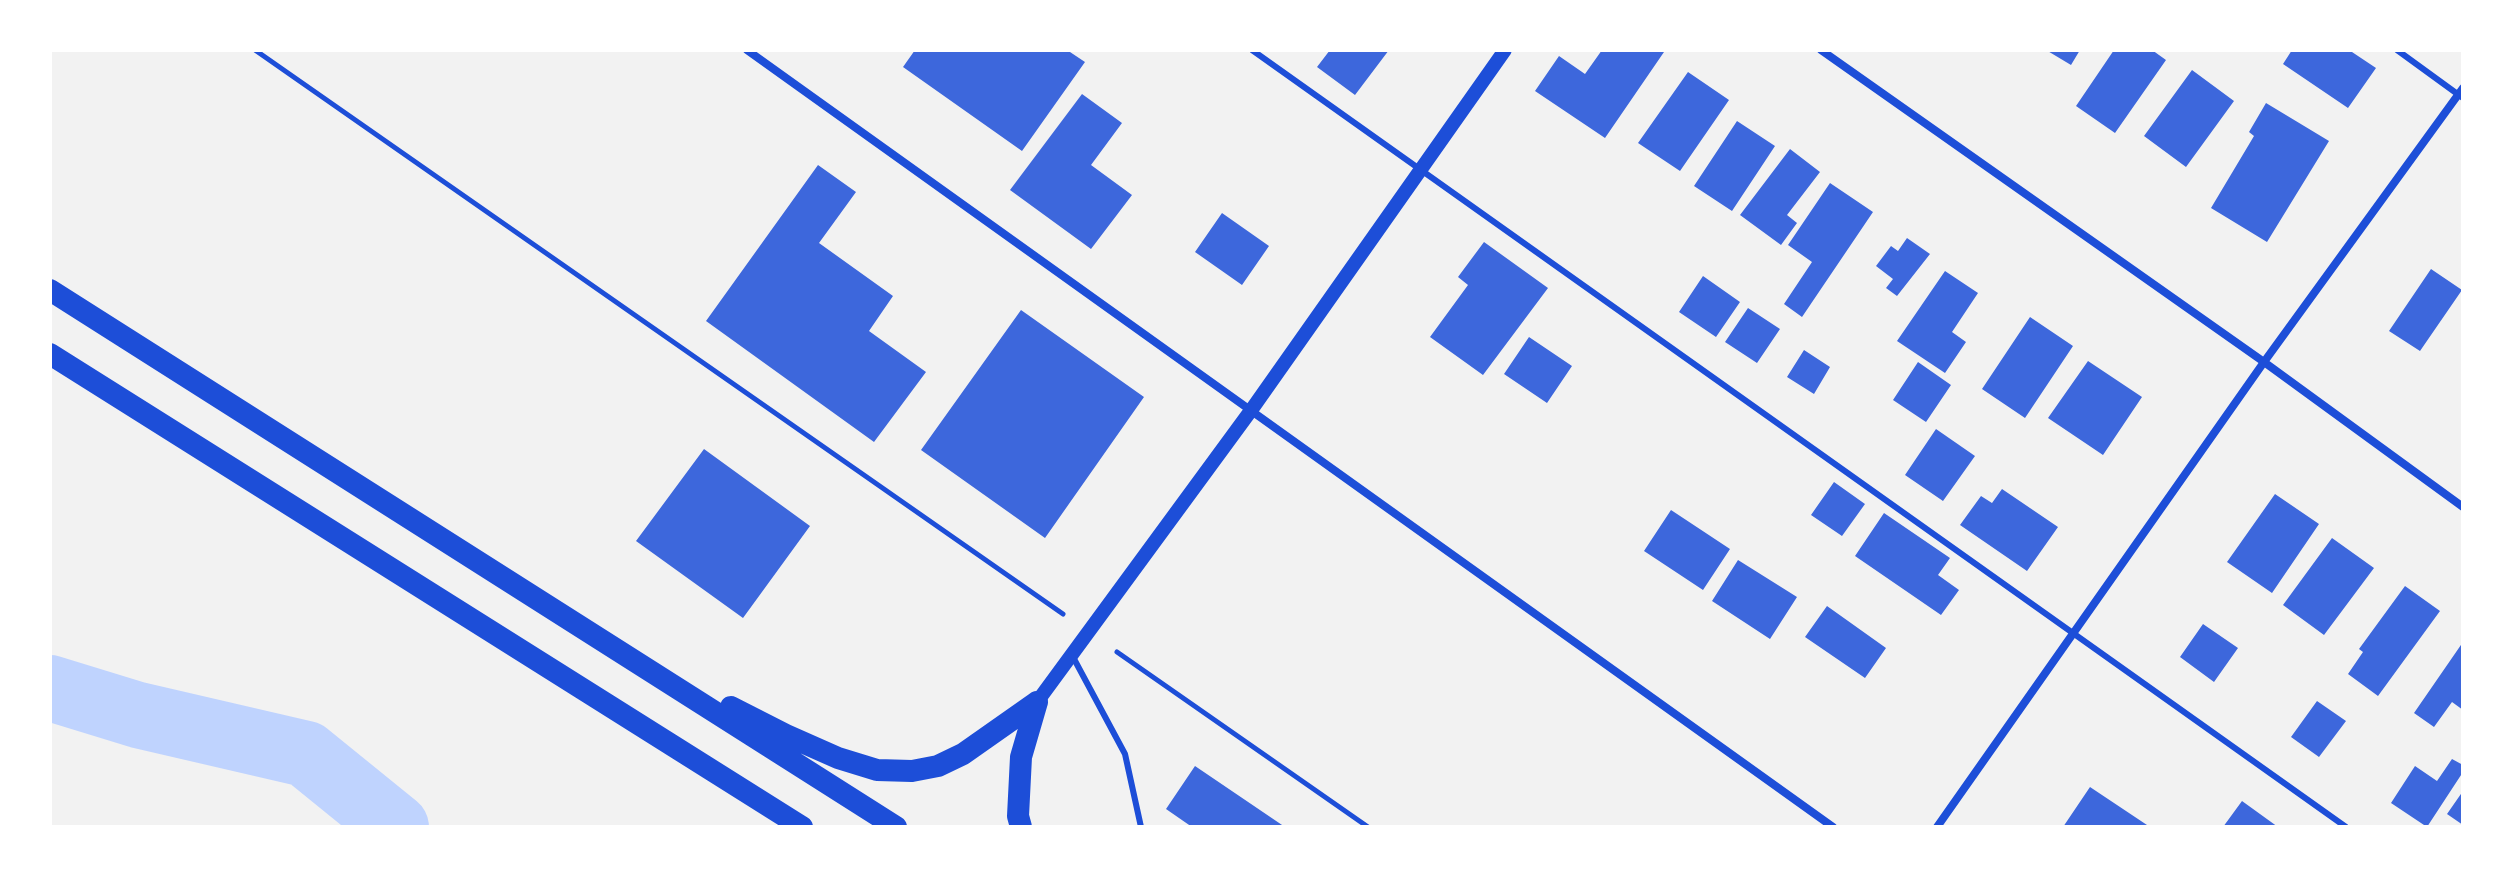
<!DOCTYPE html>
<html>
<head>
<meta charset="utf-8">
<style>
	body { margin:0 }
	#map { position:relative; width:2513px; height:877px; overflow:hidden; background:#f2f2f2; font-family:Ubuntu,sans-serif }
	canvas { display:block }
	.frame { position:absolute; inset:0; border:52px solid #fff; pointer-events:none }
</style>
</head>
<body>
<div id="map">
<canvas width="2513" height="877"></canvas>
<div class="frame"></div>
</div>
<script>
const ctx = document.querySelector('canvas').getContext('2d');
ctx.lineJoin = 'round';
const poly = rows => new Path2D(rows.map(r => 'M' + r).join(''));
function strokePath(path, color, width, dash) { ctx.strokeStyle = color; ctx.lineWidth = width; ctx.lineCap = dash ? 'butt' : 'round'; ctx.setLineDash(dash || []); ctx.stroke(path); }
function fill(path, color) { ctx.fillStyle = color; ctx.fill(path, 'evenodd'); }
strokePath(poly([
	[50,688,138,715,306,754,396,827]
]), '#bfd3fe', 66);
fill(poly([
	[915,50,1067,50,1085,62,1022,151,903,67],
	[1330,50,1389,50,1355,95,1317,67],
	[1602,50,1664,52,1605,138,1535,91,1559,56,1585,74],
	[2046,50,2080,50,2071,65],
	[2114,50,2152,50,2166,60,2115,133,2076,106],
	[2292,50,2349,50,2376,68,2348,108,2283,64],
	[2192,70,2234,101,2186,167,2144,136],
	[1688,72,1729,100,1680,171,1638,143],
	[1082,94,1122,123,1091,165,1132,195,1091,249,1010,190],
	[2266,103,2329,141,2267,242,2211,208,2254,136,2249,132],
	[1737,121,1775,146,1732,211,1694,186],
	[1790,149,1820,172,1787,215,1797,223,1781,245,1740,215],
	[818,165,856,192,819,243,893,296,869,331,926,372,874,442,706,321],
	[1830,183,1873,212,1802,317,1784,304,1812,262,1788,245],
	[1222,213,1269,246,1242,285,1195,252],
	[1907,238,1930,254,1897,296,1886,288,1893,279,1876,266,1891,246,1898,251],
	[1484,242,1548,288,1483,375,1430,337,1468,285,1458,277],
	[2431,269,2462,290,2420,351,2389,331],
	[1945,271,1978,293,1952,332,1966,342,1945,373,1897,341],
	[1703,276,1740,302,1716,337,1679,312],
	[1748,308,1780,329,1757,363,1725,342],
	[1021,310,1144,397,1045,538,921,450],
	[2030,317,2073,346,2025,418,1982,389],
	[1529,337,1572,366,1547,403,1504,374],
	[1804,350,1830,367,1814,394,1787,377],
	[2088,361,2142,397,2103,455,2048,418],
	[1918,362,1951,385,1926,422,1893,400],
	[1936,429,1975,456,1943,501,1905,475],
	[704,449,810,526,743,618,636,541],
	[1834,482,1865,504,1842,536,1811,515],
	[2002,489,2058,527,2027,571,1960,525,1981,496,1992,503],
	[2275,494,2319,524,2272,593,2227,562],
	[1671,510,1730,549,1703,590,1644,551],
	[1884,513,1950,558,1938,575,1959,590,1941,615,1855,556],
	[2332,538,2374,568,2324,635,2283,605],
	[1738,560,1797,597,1770,639,1712,601],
	[2405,586,2440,611,2378,696,2348,674,2363,652,2359,649],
	[1827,606,1886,648,1865,678,1805,637],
	[2203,624,2238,648,2214,682,2180,657],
	[2463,642,2463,710,2452,702,2434,727,2414,713],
	[2317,701,2346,721,2319,757,2291,737],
	[2452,759,2463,765,2463,772,2427,827,2391,803,2415,766,2437,781],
	[1195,766,1285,827,1192,827,1166,809],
	[2090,787,2150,827,2063,827],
	[2463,791,2463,825,2447,814],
	[2242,801,2278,827,2223,827]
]), '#3d67dc');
strokePath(poly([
	[255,50,1063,614],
	[1117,652,1368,827]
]), '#1d4ed8', 5);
strokePath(poly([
	[1252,50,2346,827],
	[2397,50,2463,98],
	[1073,657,1125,754,1141,827]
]), '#1d4ed8', 6);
strokePath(poly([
	[747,50,1833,827],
	[1821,50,2264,362,2463,507],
	[1937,827,2264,362,2463,88]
]), '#1d4ed8', 8);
strokePath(poly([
	[1037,702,1252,409,1505,50]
]), '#1d4ed8', 14);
strokePath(poly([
	[50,290,896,827],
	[50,354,802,827],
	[731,707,786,735,838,758,877,770,912,771,938,766,963,754,1037,702],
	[1021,827,1018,816,1021,757,1037,702]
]), '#1d4ed8', 22);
</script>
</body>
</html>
